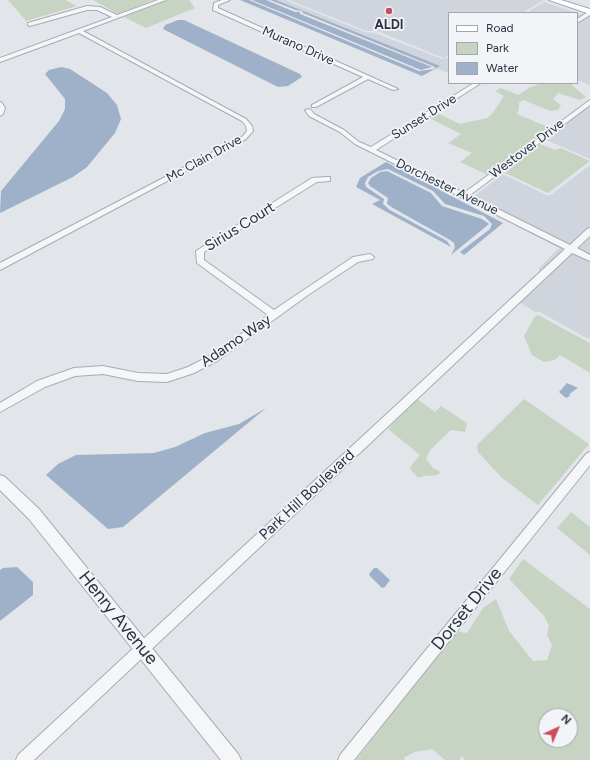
<!DOCTYPE html>
<html>
<head>
<meta charset="utf-8">
<style>
	body { margin:0 }
	#map { position:relative; width:590px; height:760px; overflow:hidden; background:#e2e5ea; font-family:Figtree,sans-serif }
	canvas { display:block }
	.legend { position:absolute; left:448px; top:12px; width:130px; height:72px; box-sizing:border-box; background:#f2f4f7; border:1px solid #a2a6af; margin:0; padding:5px 7px; list-style:none; font-size:12px; color:#2a3242 }
	.legend li { display:flex; align-items:center; gap:8px; height:20px }
	.legend b { width:20px; border:1px solid #a2a6af }
	.north { position:absolute; left:538px; top:708px; width:40px; height:40px; box-sizing:border-box; background:#f2f4f7; border:1px solid #a2a6af; border-radius:50%; rotate:44deg; font-size:11px; font-weight:700; line-height:16px; text-align:center; color:#2a3242 }
	.north::after { content:''; display:block; margin:auto; width:14px; height:18px; background:#cb4b59; clip-path:polygon(50% 0,100% 100%,50% 72%,0 100%) }
</style>
</head>
<body>
<div id="map">
<canvas width="590" height="760"></canvas>
<ul class="legend">
<li><b style="height:5px;background:#fff"></b>Road</li>
<li><b style="height:11px;background:#c7d4c3"></b>Park</li>
<li><b style="height:11px;background:#9eb1c9"></b>Water</li>
</ul>
<div class="north">N</div>
</div>
<script>
const ctx = document.querySelector('canvas').getContext('2d');
ctx.lineJoin = 'round';
function fill(path, color) { ctx.fillStyle = color; ctx.fill(path, 'evenodd'); }
const poly = rows => new Path2D(rows.map(r => 'M' + r).join(''));
function strokePath(path, color, width, dash) { ctx.strokeStyle = color; ctx.lineWidth = width; ctx.lineCap = dash ? 'butt' : 'round'; ctx.setLineDash(dash || []); ctx.stroke(path); }
function drawText(font, color, halo, rows, align = 'center') {
  ctx.font = font + ' Figtree,sans-serif'; ctx.lineWidth = 3.5; ctx.setLineDash([]); ctx.textBaseline = 'middle'; ctx.strokeStyle = halo; ctx.fillStyle = color; for (const [text, x, y, turn = 0] of rows) {
    ctx.save(); ctx.translate(x, y); ctx.rotate((+turn || 0) * Math.PI / 180); ctx.textAlign = isNaN(turn) ? turn : align; if (halo) ctx.strokeText(text, 0, 0); ctx.fillText(text, 0, 0); ctx.restore();
  }
}
fill(poly([
	[276,0,285,0,365,32,375,33,442,59,449,57,449,73,436,68,439,66],
	[289,0,544,0,522,13,449,13,449,55,444,58,377,31,367,31],
	[544,2,577,13,526,13],
	[577,13,590,17,590,85,577,80],
	[582,105,590,108,590,159,542,138],
	[590,165,590,337,588,339,540,312,535,312,511,297,539,272,539,268,559,248,515,225,517,222,472,198,503,174,546,195,551,195]
]), '#d0d4dc');
fill(poly([
	[8,0,65,0,77,6,26,21],
	[93,0,153,0,118,14],
	[168,0,189,0,195,8,146,28,124,17],
	[572,83,572,85,586,97,580,100,558,93,553,99,561,105,558,110,551,111,523,100,519,103,519,109,517,114,548,127,540,136,488,175,460,162,472,153,448,143,461,134,429,118,430,115,437,113,460,124,487,118,492,114,504,96,495,91,501,88,518,95,531,87,540,84],
	[540,144,555,150,561,148,590,161,548,193,505,173],
	[538,315,590,343,590,373,560,355,555,360,544,362,532,355,524,336,535,316],
	[417,399,435,412,441,406,467,423,465,432,451,430,430,450,426,459,433,468,441,472,437,475,424,476,418,478,411,470,410,467,420,455,388,429],
	[524,399,589,444,538,505,502,478,478,452,477,445],
	[571,512,590,527,590,555,557,528],
	[523,559,590,609,590,760,465,760,461,755,460,760,445,760,432,749,415,752,405,757,404,760,356,760,456,631,467,633,484,607,496,599,509,631,533,661,547,660,552,645,547,635,549,626,544,616,509,579],
	[546,716,570,716,570,740,546,740]
]), '#c7d4c3');
fill(poly([
	[240,0,249,0,419,71,434,69,435,67,303,13,302,11,296,10,270,0,276,0,440,66,422,76],
	[252,0,266,0,295,12,300,12,300,14,432,67,421,70],
	[178,20,184,20,300,74,302,77,288,86,278,87,163,29,165,25],
	[61,67,70,69,107,93,117,105,121,119,115,133,87,167,73,177,0,213,1,191,59,121,65,109,65,99,45,74,49,70],
	[386,162,503,223,464,255,460,252,490,229,492,224,484,216,445,204,433,191,388,169,378,171,368,177,365,183,366,187,384,199,383,204,390,210,447,241,451,247,372,204,380,200,356,187,360,178],
	[387,171,431,193,442,206,482,219,489,224,451,255,455,247,454,243,450,240,393,208,387,204,388,198,370,186,368,183,371,178,380,172],
	[567,383,578,388,572,392,569,395,570,396,566,398,559,392],
	[266,408,123,527,108,529,46,475,58,464,76,455,154,453,175,447,205,433,239,424],
	[17,567,33,582,33,595,0,621,0,570,3,568],
	[374,568,377,568,390,580,385,587,382,588,370,576,369,574]
]), '#9eb1c9');
const minor = poly([
	[158,0,166,0,83,31,246,119,252,126,253,131,246,139,0,270,0,263,242,137,247,131,246,126,242,121,79,33,0,62,0,58,112,17,97,10,87,10,30,26,28,25,28,23,87,6,100,7,117,15,158,0],
	[222,0,230,0,218,5,218,8,398,89,393,90,368,79,316,107,312,107,312,105,363,77,213,10,214,3,222,0],
	[590,11,590,15,577,23,577,19,590,11],
	[474,83,481,83,376,150,464,193,590,100,590,105,470,195,570,245,587,229,590,228,590,236,577,248,590,255,590,261,572,253,34,760,16,760,18,755,565,249,355,144,340,132,309,116,305,110,310,109,314,114,344,130,359,142,371,147,474,83],
	[0,102,2,103,5,108,3,114,0,116,0,102],
	[327,177,330,177,330,181,317,182,204,252,204,260,274,310,353,257,370,254,374,257,373,259,358,262,308,295,217,361,194,373,167,382,138,381,103,374,75,376,45,387,0,412,0,403,37,381,74,368,103,366,138,373,167,374,188,367,211,355,268,315,197,263,196,251,312,178,327,177],
	[590,452,590,465,354,760,338,760,340,755,586,454,590,452]
]);
const tertiary = poly([
	[0,475,5,477,39,509,238,754,241,760,221,760,29,519,0,490,0,475]
]);
const primary = poly([
	[549,0,561,0,590,9,590,14,549,0]
]);
strokePath(minor, '#a7acb4', 2);
strokePath(tertiary, '#a7acb4', 2);
strokePath(primary, '#a2a9b5', 2);
fill(minor, '#f5f6f8');
fill(tertiary, '#f5f6f8');
fill(primary, '#fff');
for (const [x, y, r, color] of [
	[389,11,4,"#cb4b59"]
]) { const dot = new Path2D(); dot.arc(x, y, r, 0, 2 * Math.PI); ctx.fillStyle = color; ctx.fill(dot); strokePath(dot, '#f2f4f7', 1.5); }
drawText('bold 13px', '#2a3242', '#f2f4f7', [
	["ALDI",389,25]
]);
drawText('13px', '#2a3242', '#f2f4f7', [
	["Murano Drive",298,46,24],
	["Sunset Drive",424,117,-32],
	["Westover Drive",527,149,-37],
	["Mc Clain Drive",204,159,-29],
	["Dorchester Avenue",447,187,26]
]);
drawText('15px', '#2a3242', '#f2f4f7', [
	["Sirius Court",240,227,-32],
	["Adamo Way",236,341,-34],
	["Park Hill Boulevard",307,495,-43]
]);
drawText('18px', '#2a3242', '#f2f4f7', [
	["Dorset Drive",467,609,-51],
	["Henry Avenue",118,618,51]
]);
</script>
</body>
</html>
